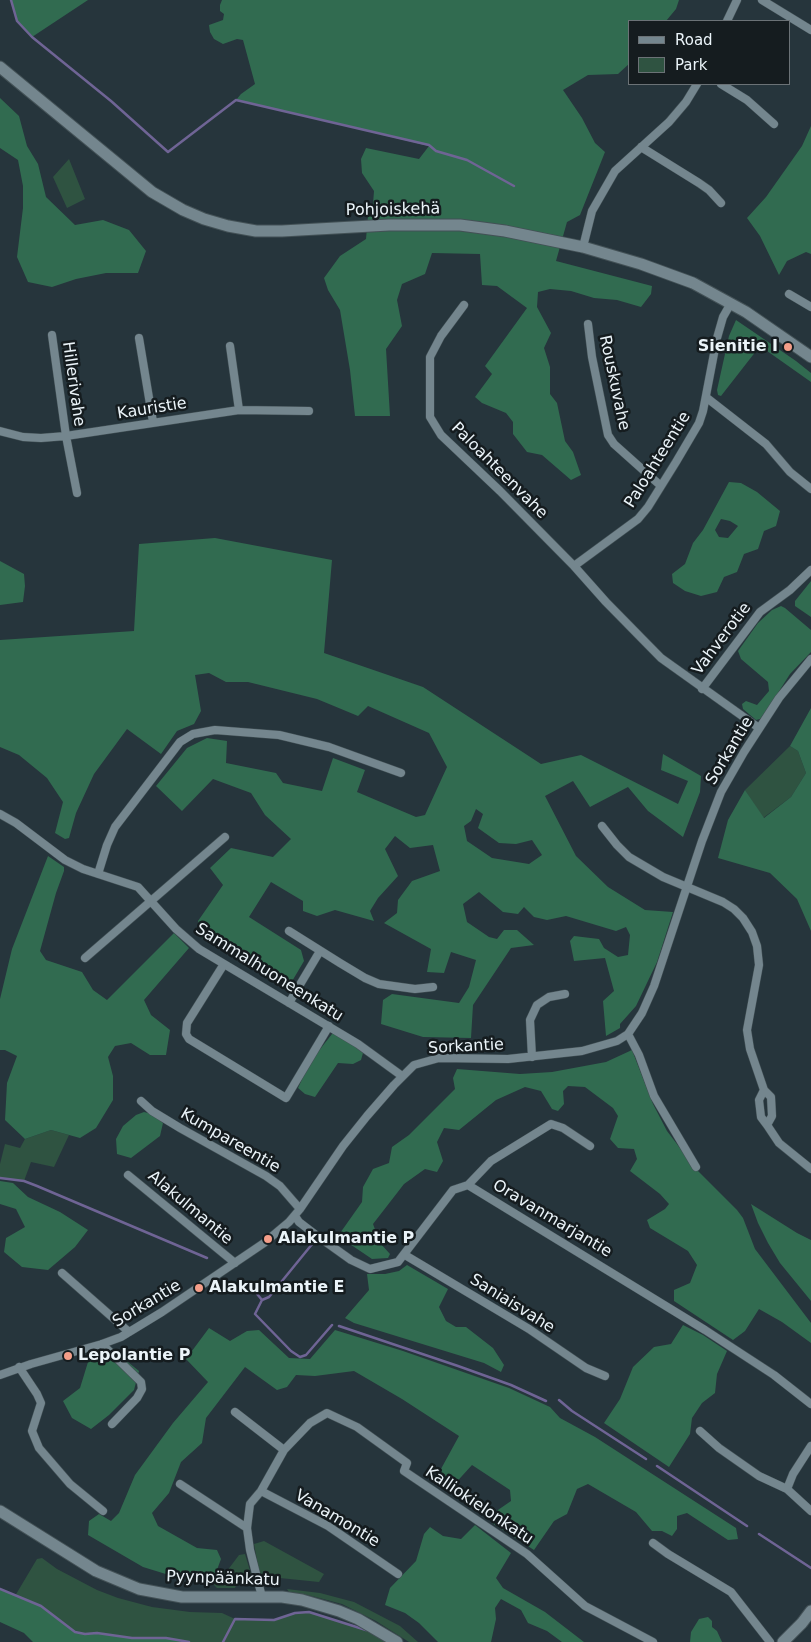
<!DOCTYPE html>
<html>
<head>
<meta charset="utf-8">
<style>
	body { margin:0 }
	#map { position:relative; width:811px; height:1642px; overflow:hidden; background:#26353c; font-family:"DejaVu Sans",sans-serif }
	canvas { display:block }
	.legend { position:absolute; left:628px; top:20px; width:162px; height:65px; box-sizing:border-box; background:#151c1f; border:1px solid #6b7276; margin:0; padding:6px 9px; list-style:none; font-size:15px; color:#ebf4f9 }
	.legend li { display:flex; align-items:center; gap:10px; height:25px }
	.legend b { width:25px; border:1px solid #6b7276 }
</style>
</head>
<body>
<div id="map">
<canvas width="811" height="1642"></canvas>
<ul class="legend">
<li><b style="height:6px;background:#74868e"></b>Road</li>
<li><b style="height:14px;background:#2f5341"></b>Park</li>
</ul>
</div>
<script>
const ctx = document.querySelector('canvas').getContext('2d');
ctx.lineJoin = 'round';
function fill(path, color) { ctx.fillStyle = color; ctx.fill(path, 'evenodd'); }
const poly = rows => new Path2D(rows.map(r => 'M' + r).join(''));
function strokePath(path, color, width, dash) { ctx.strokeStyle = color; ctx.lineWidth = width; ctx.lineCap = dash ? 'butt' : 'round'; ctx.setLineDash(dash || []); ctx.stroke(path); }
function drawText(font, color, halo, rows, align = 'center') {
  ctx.font = font + ' "DejaVu Sans",sans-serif'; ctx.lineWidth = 5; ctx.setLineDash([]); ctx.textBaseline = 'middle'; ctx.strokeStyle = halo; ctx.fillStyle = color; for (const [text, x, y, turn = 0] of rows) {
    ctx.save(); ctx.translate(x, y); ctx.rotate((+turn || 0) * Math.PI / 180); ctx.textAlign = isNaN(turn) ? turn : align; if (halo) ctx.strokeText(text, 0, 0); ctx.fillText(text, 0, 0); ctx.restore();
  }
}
fill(poly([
	[69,159,85,199,67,208,53,177],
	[790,746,798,751,806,773,791,797,763,818,745,790],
	[51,1130,69,1135,54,1167,31,1162,24,1181,0,1178,0,1164,5,1144,20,1148,25,1139],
	[264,1541,324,1574,319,1582,260,1576,254,1544],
	[245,1554,251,1574,250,1577,244,1578,238,1581,235,1588,217,1588,214,1585,220,1571,227,1571,239,1555],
	[42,1558,57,1569,97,1590,118,1598,152,1607,190,1612,222,1613,235,1619,256,1620,274,1620,295,1613,309,1612,365,1629,389,1642,189,1642,166,1638,132,1638,97,1633,85,1634,75,1632,41,1606,15,1596,37,1559],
	[287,1589,320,1593,354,1602,400,1626,418,1642,409,1642,376,1621,342,1604,308,1595,289,1592]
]), '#2f5341');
fill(poly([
	[11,0,88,0,32,37,17,21],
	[222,0,679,0,676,9,666,21,630,21,630,63,618,74,588,75,563,90,582,118,595,143,605,152,580,215,567,222,556,261,652,286,651,294,641,307,617,300,594,298,571,291,550,289,538,292,537,307,551,333,544,348,550,367,550,394,557,403,565,441,573,452,581,475,571,480,542,455,527,452,513,434,513,422,506,413,482,403,475,397,492,374,485,366,527,308,497,286,482,285,480,254,432,253,425,274,402,284,397,300,402,326,386,349,390,416,355,416,350,370,340,310,328,290,324,278,340,256,366,239,368,216,373,204,374,191,362,173,361,159,366,148,419,159,429,146,236,100,241,94,255,84,243,40,237,39,223,44,214,39,210,32,209,25,223,20,224,14,220,11,220,5],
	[0,98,19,116,27,146,38,164,46,197,75,225,103,220,129,230,146,251,138,273,106,273,76,279,52,287,28,282,17,257,23,208,23,186,18,160,0,148],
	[811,126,811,254,806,252,787,261,779,275,760,236,747,218,766,197,802,146],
	[736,320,796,361,811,373,811,382,760,346,721,396,718,395,717,390,729,336],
	[729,482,741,483,757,492,780,511,776,526,764,531,758,549,744,554,737,572,724,577,717,592,701,596,685,591,673,583,672,574,685,564,693,543,703,530],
	[721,519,730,521,738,526,728,538,719,537,715,530],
	[215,538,332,560,324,653,423,687,541,764,581,755,678,804,688,781,661,770,663,754,701,776,700,792,683,837,648,811,628,787,590,807,573,781,545,796,576,856,608,887,645,910,673,912,657,962,636,1006,620,1024,620,1028,606,1036,603,1001,614,991,605,958,574,961,570,941,574,936,599,939,604,948,618,957,628,955,630,935,626,927,616,931,566,916,547,920,534,917,524,907,518,914,503,912,479,892,463,904,467,922,489,937,497,939,504,930,517,930,534,945,511,948,473,1005,471,1038,423,1037,381,1024,383,1000,392,994,459,1003,469,987,476,960,451,952,444,973,427,972,431,949,384,923,397,913,398,900,412,881,440,871,433,845,410,848,395,836,385,849,398,876,378,898,370,911,374,921,335,910,317,916,303,911,303,901,271,882,249,917,301,950,304,961,291,983,282,984,202,938,198,921,223,885,210,868,231,848,273,857,291,839,265,815,251,793,213,779,182,811,156,786,187,748,207,738,227,741,226,763,276,773,283,783,322,791,333,758,365,770,357,792,416,817,425,815,447,767,429,733,368,706,358,716,317,699,248,682,226,682,209,673,195,675,201,711,194,724,177,731,161,754,127,729,94,774,76,813,69,838,65,839,55,833,63,802,47,778,19,755,0,747,0,640,134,631,139,544],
	[476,809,483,814,478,828,499,843,516,844,532,840,542,855,529,864,492,858,467,841,464,826,471,821],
	[0,561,24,574,25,586,23,602,0,605],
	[811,581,811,617,795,606,795,601],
	[781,606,785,608,811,630,811,652,790,674,769,707,760,719,756,720,743,709,742,704,746,701,757,705,769,691,768,682,741,659,738,651,758,623,772,610],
	[811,708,811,931,797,899,770,873,718,858,728,820,745,790,764,818,791,797,806,773,798,751,790,746],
	[48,856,64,867,64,871,56,893,40,951,46,960,82,972,93,990,107,1000,174,933,189,948,144,1000,151,1015,170,1030,166,1055,150,1055,131,1043,115,1046,108,1057,113,1076,113,1100,96,1128,80,1138,51,1130,25,1139,5,1120,7,1083,17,1056,5,1050,0,1050,0,999,12,949],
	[332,1034,338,1034,351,1042,363,1053,361,1060,353,1064,338,1063,315,1097,305,1094,298,1088,310,1062],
	[632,1050,653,1104,667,1131,696,1169,737,1210,743,1218,755,1249,811,1323,811,1343,782,1322,759,1309,745,1331,733,1340,674,1301,674,1290,690,1283,697,1265,688,1251,650,1228,647,1220,665,1209,669,1204,660,1194,630,1171,637,1159,634,1149,618,1148,610,1139,618,1116,613,1108,585,1087,568,1086,563,1091,564,1104,558,1111,552,1109,541,1091,525,1087,496,1100,459,1130,444,1128,437,1142,443,1161,437,1172,425,1169,404,1184,373,1224,380,1243,390,1254,388,1258,372,1259,338,1236,362,1202,363,1187,373,1169,389,1163,392,1147,409,1135,455,1089,453,1078,457,1069,520,1074,552,1072,606,1062],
	[144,1112,152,1114,163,1123,160,1136,131,1158,117,1154,116,1139,123,1126,136,1115],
	[0,1181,13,1183,28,1197,60,1212,88,1230,75,1247,48,1270,22,1267,4,1252,6,1238,25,1227,16,1209,0,1204],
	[751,1204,797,1233,811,1240,811,1301,780,1263,768,1243,758,1223],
	[407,1265,448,1289,439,1307,446,1321,456,1327,466,1327,493,1348,504,1365,501,1372,484,1363,354,1323,345,1318,369,1290,367,1274,385,1274,399,1271],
	[683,1325,703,1335,727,1351,717,1374,715,1393,702,1403,692,1418,690,1434,669,1467,604,1423,620,1399,633,1367,654,1347,671,1344],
	[209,1328,230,1341,247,1331,259,1330,289,1358,310,1359,335,1330,403,1351,509,1388,550,1407,560,1418,595,1437,736,1528,738,1539,728,1540,687,1513,677,1516,677,1529,672,1536,662,1531,652,1531,636,1512,588,1484,577,1489,567,1514,554,1521,534,1550,492,1523,495,1512,511,1501,510,1490,472,1465,452,1487,436,1478,459,1436,402,1399,354,1371,315,1376,296,1375,287,1387,277,1390,245,1367,206,1418,202,1443,181,1462,169,1493,152,1513,158,1526,197,1548,217,1550,221,1559,214,1578,182,1579,143,1567,88,1535,89,1521,99,1514,111,1521,119,1513,135,1475,173,1423,208,1382,186,1359],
	[114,1351,139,1371,134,1390,109,1415,91,1429,72,1418,63,1401,80,1388,88,1362],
	[475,1525,511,1553,496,1578,503,1588,545,1612,584,1642,562,1642,547,1631,528,1623,521,1610,501,1599,495,1608,496,1619,491,1642,438,1642,419,1623,405,1613,385,1605,390,1588,416,1561,424,1534,430,1527,443,1536,461,1539],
	[0,1589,41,1606,75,1632,85,1634,97,1633,132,1638,166,1638,189,1642,33,1642,24,1633,0,1622],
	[708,1617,712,1621,712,1627,717,1631,722,1642,690,1642,691,1632,699,1619]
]), '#316b50');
strokePath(poly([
	[11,0,17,21,32,37,111,101,168,152,236,100,429,145,436,151,467,160,514,186],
	[0,1178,24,1181,37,1186,207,1258],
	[239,1279,253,1289,262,1300,255,1314,291,1351,300,1357,306,1355,332,1325],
	[262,1300,269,1297,313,1243],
	[339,1326,458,1366,511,1385,546,1401],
	[559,1400,572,1411,646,1459],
	[657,1466,747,1526],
	[759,1534,811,1568],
	[0,1589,41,1606,75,1632,85,1634,97,1633,132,1638,166,1638,189,1642],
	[223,1642,235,1619,274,1620,295,1613,309,1612,366,1630]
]), '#6f6495', 2.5);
const minor = poly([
	[762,0,811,30],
	[727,21,737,0],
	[721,84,747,100,774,124],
	[641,147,699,183,709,190,721,203],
	[583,247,592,211,615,171,669,122,686,102,697,84],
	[789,294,811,307],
	[464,305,441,336,430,357,430,417,441,435,500,491,574,566,606,602,661,658,759,728],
	[588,324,592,357,608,435,614,444,661,486],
	[52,335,66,436,77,493],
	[139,338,153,422],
	[230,346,239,410],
	[707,398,766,444,790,472,811,489],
	[0,431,23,437,41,438,66,436,239,410,309,411],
	[574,566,638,519,648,507,676,462,699,423,703,411,717,338,723,317,731,303],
	[702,689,760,612,790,590,811,570],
	[0,814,16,823,65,860,83,869,138,887,176,929,199,949,358,1044,402,1076],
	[602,826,617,845,629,857,663,877,723,902,734,909,743,918,752,932,757,946,759,965,747,1030,750,1049,764,1090,771,1097,772,1116,767,1125,779,1143,811,1169],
	[98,874,107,845,115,827,180,742,193,734,215,730,279,735,329,747,401,773],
	[289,931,340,963,365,978,379,984,415,989,433,987],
	[85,958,225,837],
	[224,964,187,1023,186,1034,189,1039,286,1098,329,1026],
	[289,1003,320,951],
	[628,1034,639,1055,654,1096,696,1167],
	[532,1057,530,1020,537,1005,549,997,565,994],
	[764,1090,759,1100,761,1117,767,1125],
	[141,1101,152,1111,180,1128,266,1176,280,1186,300,1209],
	[128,1175,235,1263],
	[468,1185,491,1161,551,1124,563,1128,590,1146],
	[295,1216,299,1222,316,1235,351,1260,370,1269,398,1262,453,1190,468,1185,705,1330,774,1375,811,1404],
	[405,1255,529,1329,586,1368,605,1376],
	[62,1273,129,1332],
	[102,1344,141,1382,142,1389,137,1398,112,1424],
	[19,1367,37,1394,41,1403,32,1431,39,1448,70,1484,103,1511],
	[0,1375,31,1364,102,1344,121,1337,162,1312,264,1243,289,1222,300,1209,343,1146,367,1116,394,1085,414,1065,439,1058,508,1059,582,1051,617,1041,628,1034,642,1013,654,986,702,841,721,792,744,752,779,698,811,659],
	[235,1412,284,1450],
	[700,1431,719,1448,759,1476,787,1489],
	[811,1446,793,1474,787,1489,811,1511],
	[180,1484,247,1528],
	[261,1491,328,1526,398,1574],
	[653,1543,668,1554,731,1592,770,1642],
	[262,1597,250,1550,247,1528,250,1504,261,1491,284,1450,310,1423,327,1413,357,1427,407,1463,404,1471,527,1554,585,1606,653,1642]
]);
const secondary = poly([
	[0,67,152,192,183,210,204,219,228,226,256,231,282,231,389,225,460,225,505,231,583,247,641,264,693,283,746,312,811,357],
	[0,1511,96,1571,139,1589,182,1597,282,1597,302,1600,339,1611,358,1619,397,1642],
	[783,1642,802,1623,811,1611]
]);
strokePath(minor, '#435156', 9);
strokePath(secondary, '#435156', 13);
strokePath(minor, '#74868e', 8);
strokePath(secondary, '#74868e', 11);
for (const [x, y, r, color] of [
	[788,347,5,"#f49e89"],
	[268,1239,5,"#f49e89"],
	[199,1288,5,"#f49e89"],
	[68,1356,5,"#f49e89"]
]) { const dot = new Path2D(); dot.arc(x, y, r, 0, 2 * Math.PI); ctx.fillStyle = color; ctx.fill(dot); strokePath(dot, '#151c1f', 2); }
drawText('16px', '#ebf4f9', '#151c1f', [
	["Pohjoiskehä",393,210,-1],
	["Rouskuvahe",614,383,78],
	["Hillerivahe",73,384,82],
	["Kauristie",152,409,-9],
	["Paloahteentie",658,460,-58],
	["Paloahteenvahe",499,471,45],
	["Vahverotie",722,639,-53],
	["Sorkantie",730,751,-59],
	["Sammalhuoneenkatu",269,973,32],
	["Sorkantie",466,1047,-3],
	["Kumpareentie",230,1141,30],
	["Alakulmantie",190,1208,40],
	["Oravanmarjantie",552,1219,31],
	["Sorkantie",147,1304,-31],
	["Saniaisvahe",512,1304,32],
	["Kalliokielonkatu",479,1506,34],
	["Vanamontie",337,1519,31],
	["Pyynpäänkatu",223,1579,2]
]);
drawText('bold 16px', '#ebf4f9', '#151c1f', [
	["Sienitie I",778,347,"right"],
	["Alakulmantie P",278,1239],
	["Alakulmantie E",209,1288],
	["Lepolantie P",78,1356]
], 'left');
</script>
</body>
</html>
